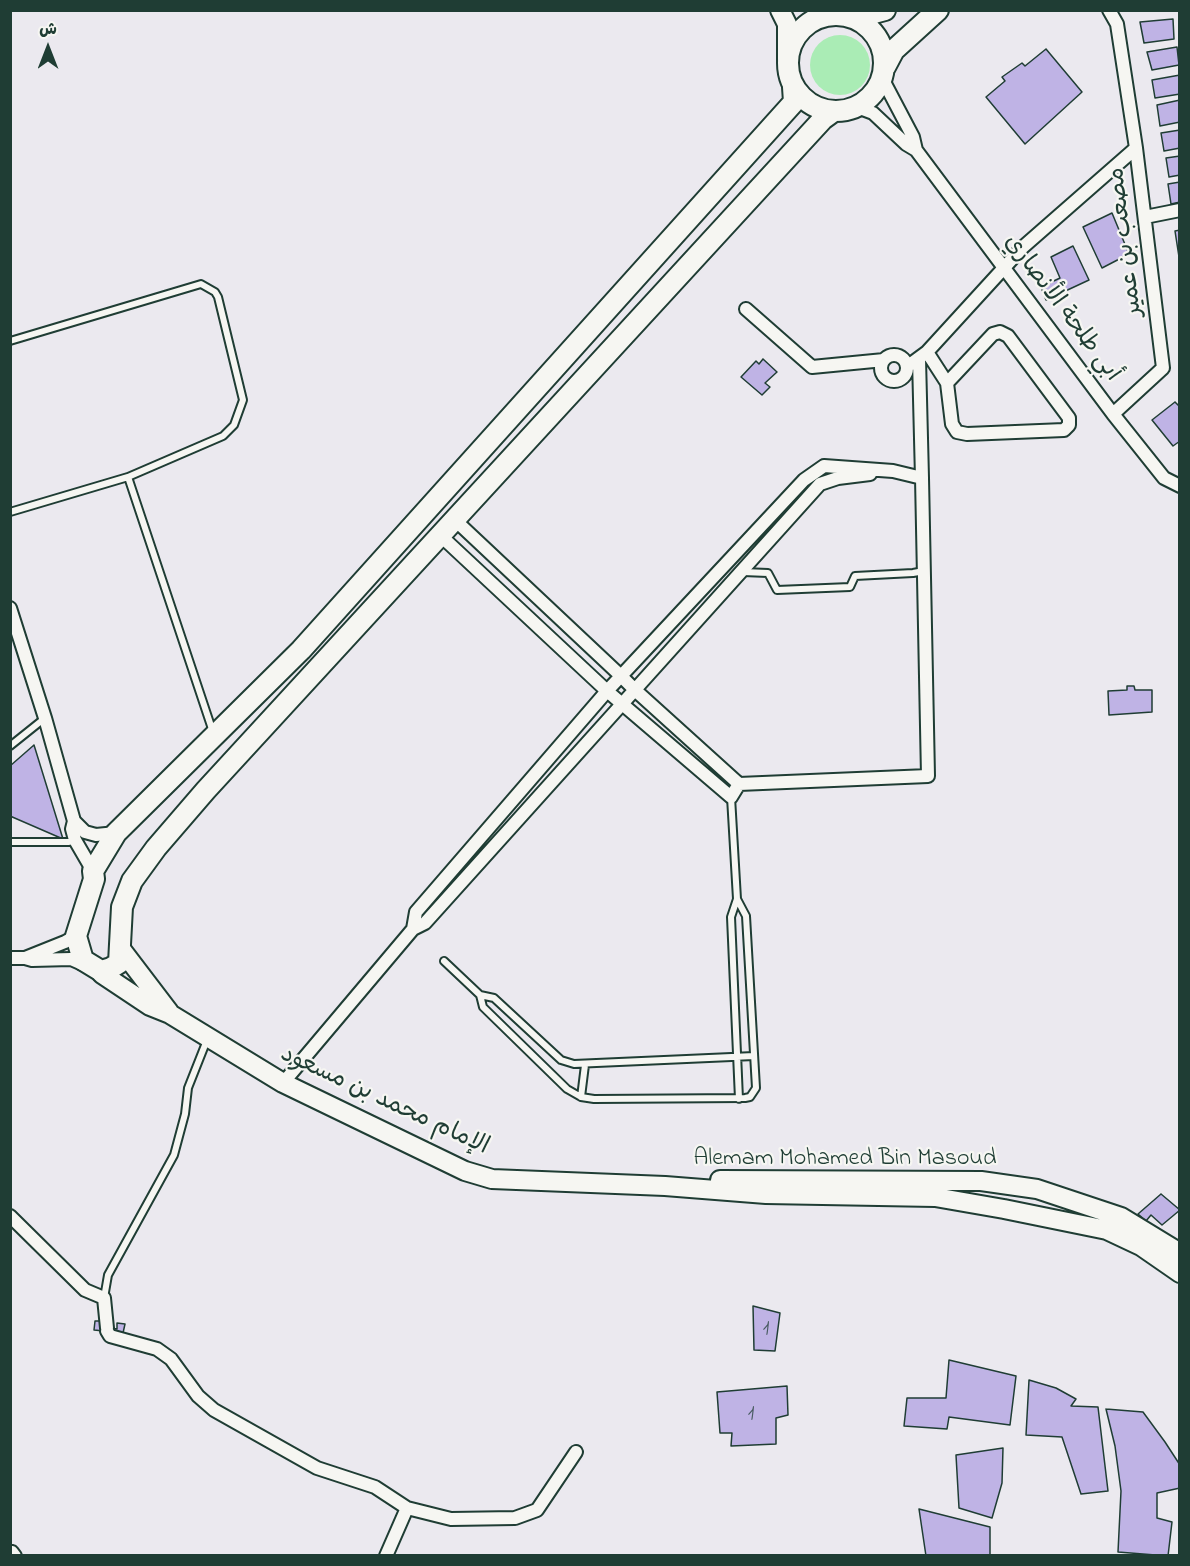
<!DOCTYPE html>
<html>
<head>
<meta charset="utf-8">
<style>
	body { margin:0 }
	#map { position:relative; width:1190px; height:1566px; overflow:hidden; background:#ebe9ef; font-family:"Indie Flower","Playpen Sans Arabic",sans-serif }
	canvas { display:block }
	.frame { position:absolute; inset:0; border:12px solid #1f3d34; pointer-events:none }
	.north { position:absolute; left:18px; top:18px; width:60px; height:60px; -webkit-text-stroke:4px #f6f6f2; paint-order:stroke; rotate:0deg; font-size:16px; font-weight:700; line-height:24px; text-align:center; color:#1f3d34 }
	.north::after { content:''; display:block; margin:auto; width:21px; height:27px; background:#1f3d34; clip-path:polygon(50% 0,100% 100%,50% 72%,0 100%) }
</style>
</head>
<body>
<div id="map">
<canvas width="1190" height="1566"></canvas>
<div class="frame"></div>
<div class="north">ش</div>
</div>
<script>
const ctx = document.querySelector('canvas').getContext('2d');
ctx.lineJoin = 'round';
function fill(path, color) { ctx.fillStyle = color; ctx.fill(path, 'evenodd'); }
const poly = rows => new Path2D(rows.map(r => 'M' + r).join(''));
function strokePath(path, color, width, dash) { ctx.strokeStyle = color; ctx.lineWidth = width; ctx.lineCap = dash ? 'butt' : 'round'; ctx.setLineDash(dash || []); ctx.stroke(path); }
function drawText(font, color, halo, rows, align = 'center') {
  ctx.font = font + ' "Indie Flower","Playpen Sans Arabic",sans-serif'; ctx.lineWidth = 4.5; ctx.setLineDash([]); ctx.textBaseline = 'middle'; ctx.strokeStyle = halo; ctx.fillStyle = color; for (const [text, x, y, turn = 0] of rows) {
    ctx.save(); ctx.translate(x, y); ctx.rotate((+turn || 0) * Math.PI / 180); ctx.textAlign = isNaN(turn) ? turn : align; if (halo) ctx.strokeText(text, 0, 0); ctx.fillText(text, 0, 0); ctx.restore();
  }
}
fill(poly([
	'810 65a30 30 0 1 1 60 0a30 30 0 1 1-60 0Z'
]), '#aaecb5');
const building = poly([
	[1173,19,1174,39,1144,43,1140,22,1173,19],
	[1177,47,1179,65,1152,70,1147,52,1177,47],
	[1046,49,1082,92,1025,144,986,97,1005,81,1002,77,1022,63,1025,66,1046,49],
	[1180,75,1180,94,1155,98,1152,80,1180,75],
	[1180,100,1180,122,1160,126,1157,105,1180,100],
	[1180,130,1180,148,1164,151,1161,133,1180,130],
	[1180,156,1180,175,1169,177,1166,158,1180,156],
	[1180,182,1180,202,1171,204,1168,184,1180,182],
	[1112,213,1129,254,1102,268,1083,227,1112,213],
	[1180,230,1180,257,1179,257,1175,231,1180,230],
	[1073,246,1089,280,1046,300,1041,287,1060,278,1051,257,1073,246],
	[763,359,777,372,765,383,770,387,762,395,741,377,756,361,759,364,763,359],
	[1175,402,1180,407,1180,441,1173,446,1152,420,1175,402],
	[1127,686,1134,686,1135,690,1152,690,1152,712,1109,715,1108,691,1127,690,1127,686],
	[34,745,63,839,10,816,10,766,34,745],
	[1161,1194,1180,1210,1162,1225,1151,1215,1146,1221,1138,1214,1161,1194],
	[753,1306,780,1313,775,1351,754,1350,753,1306],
	[95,1321,103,1321,103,1327,117,1329,117,1323,125,1324,123,1333,94,1330,95,1321],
	[949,1360,1016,1376,1010,1425,949,1417,947,1429,904,1426,907,1398,946,1398,949,1360],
	[1029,1380,1056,1388,1076,1399,1071,1406,1098,1407,1108,1491,1081,1494,1062,1437,1026,1435,1029,1380],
	[787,1386,788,1415,776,1418,776,1444,731,1446,732,1433,720,1433,717,1392,787,1386],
	[1106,1409,1143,1412,1165,1442,1180,1465,1180,1488,1157,1493,1157,1518,1172,1522,1168,1556,1118,1552,1121,1491,1115,1446,1106,1409],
	[1003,1448,1002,1483,992,1518,959,1508,956,1455,1003,1448],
	[919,1509,990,1527,990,1556,926,1556,919,1509]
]);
fill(building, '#bfb3e5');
strokePath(building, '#1f3d34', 1.5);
const lane = poly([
	[10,341,201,284,215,292,218,297,243,400,234,425,223,436,128,477],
	[10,512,128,477,213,732],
	[743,572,768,573,777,590,850,587,855,576,913,573,924,571],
	[10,746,45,718],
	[731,797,737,899,731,917,739,1099],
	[10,842,69,842,75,840],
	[444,961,480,995,483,1007,567,1089,581,1097,594,1099,745,1098,750,1097,756,1088,746,916,737,899],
	[480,995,494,998,561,1060,574,1064,754,1056],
	[581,1097,585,1065],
	[104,1298,108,1275,174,1155,185,1114,188,1088,207,1040]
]);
const street = poly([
	[1109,10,1117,24,1136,148,1163,368,1113,414],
	[882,78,913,137,916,150,1113,414,1164,478,1180,486],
	[857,107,873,113,906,144,916,150],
	[1145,217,1180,210],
	[746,309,812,367,884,360],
	[927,352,947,383,993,334,1000,332,1008,336,1069,418,1069,425,1064,430,967,434,957,432,952,424,947,383],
	'881 368a13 13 0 1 1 26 0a13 13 0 1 1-26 0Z',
	[919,359,922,478],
	[908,366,927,352,1023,247,1136,148],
	[441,536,607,691,731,797,739,784],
	[10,608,45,718,74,821],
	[93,871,75,840,72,829,74,821,85,832,96,835,116,833],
	[413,929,416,912,607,691,621,676,804,480,824,466,893,471,922,478,928,776,739,784,635,690,621,676,455,520],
	[76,936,65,942,25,958,32,960,71,959,87,966],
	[10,958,25,958],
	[283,1083,413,929,425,923,820,484,838,478,870,474],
	[10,1216,85,1290,104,1298,107,1328],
	[107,1331,110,1336,157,1349,171,1359,198,1396,214,1410,317,1468,375,1487,407,1508,451,1519,515,1518,537,1510,576,1452],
	[12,1552,15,1556],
	[386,1556,407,1508]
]);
const secondary = poly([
	[780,10,787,24,787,59],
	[830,10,841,15],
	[121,949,169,1012],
	[102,974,150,1006,170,1014,283,1083,465,1171,492,1179,665,1186,766,1194,935,1197,1004,1209,1107,1230,1141,1246,1180,1273],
	[720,1180,981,1181,1037,1189,1121,1217,1180,1253]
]);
const primary = poly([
	'788 63a48 48 0 1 1 96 0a48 48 0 1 1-96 0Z',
	[855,18,885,10],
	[885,67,894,50,938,10],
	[793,87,794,102,301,650,116,833,93,871,94,879,76,936,83,960,101,971,111,968,119,963,122,907,132,881,156,848,206,790,823,119,834,111]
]);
strokePath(lane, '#1f3d34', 10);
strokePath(street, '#1f3d34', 16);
strokePath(secondary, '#1f3d34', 22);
strokePath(primary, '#1f3d34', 24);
strokePath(lane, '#f6f6f2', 6);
strokePath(street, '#f6f6f2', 12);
strokePath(secondary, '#f6f6f2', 18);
strokePath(primary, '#f6f6f2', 20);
drawText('21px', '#475a60', null, [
	["1",766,1331],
	["1",751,1416]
]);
drawText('24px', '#1f3d34', '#f6f6f2', [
	["مصعب بن عمير",1127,242,-97],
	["أبي طلحة الأنصاري",1061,309,53],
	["الإمام محمد بن مسعود",384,1102,25],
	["Alemam Mohamed Bin Masoud",845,1160]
]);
</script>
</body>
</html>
